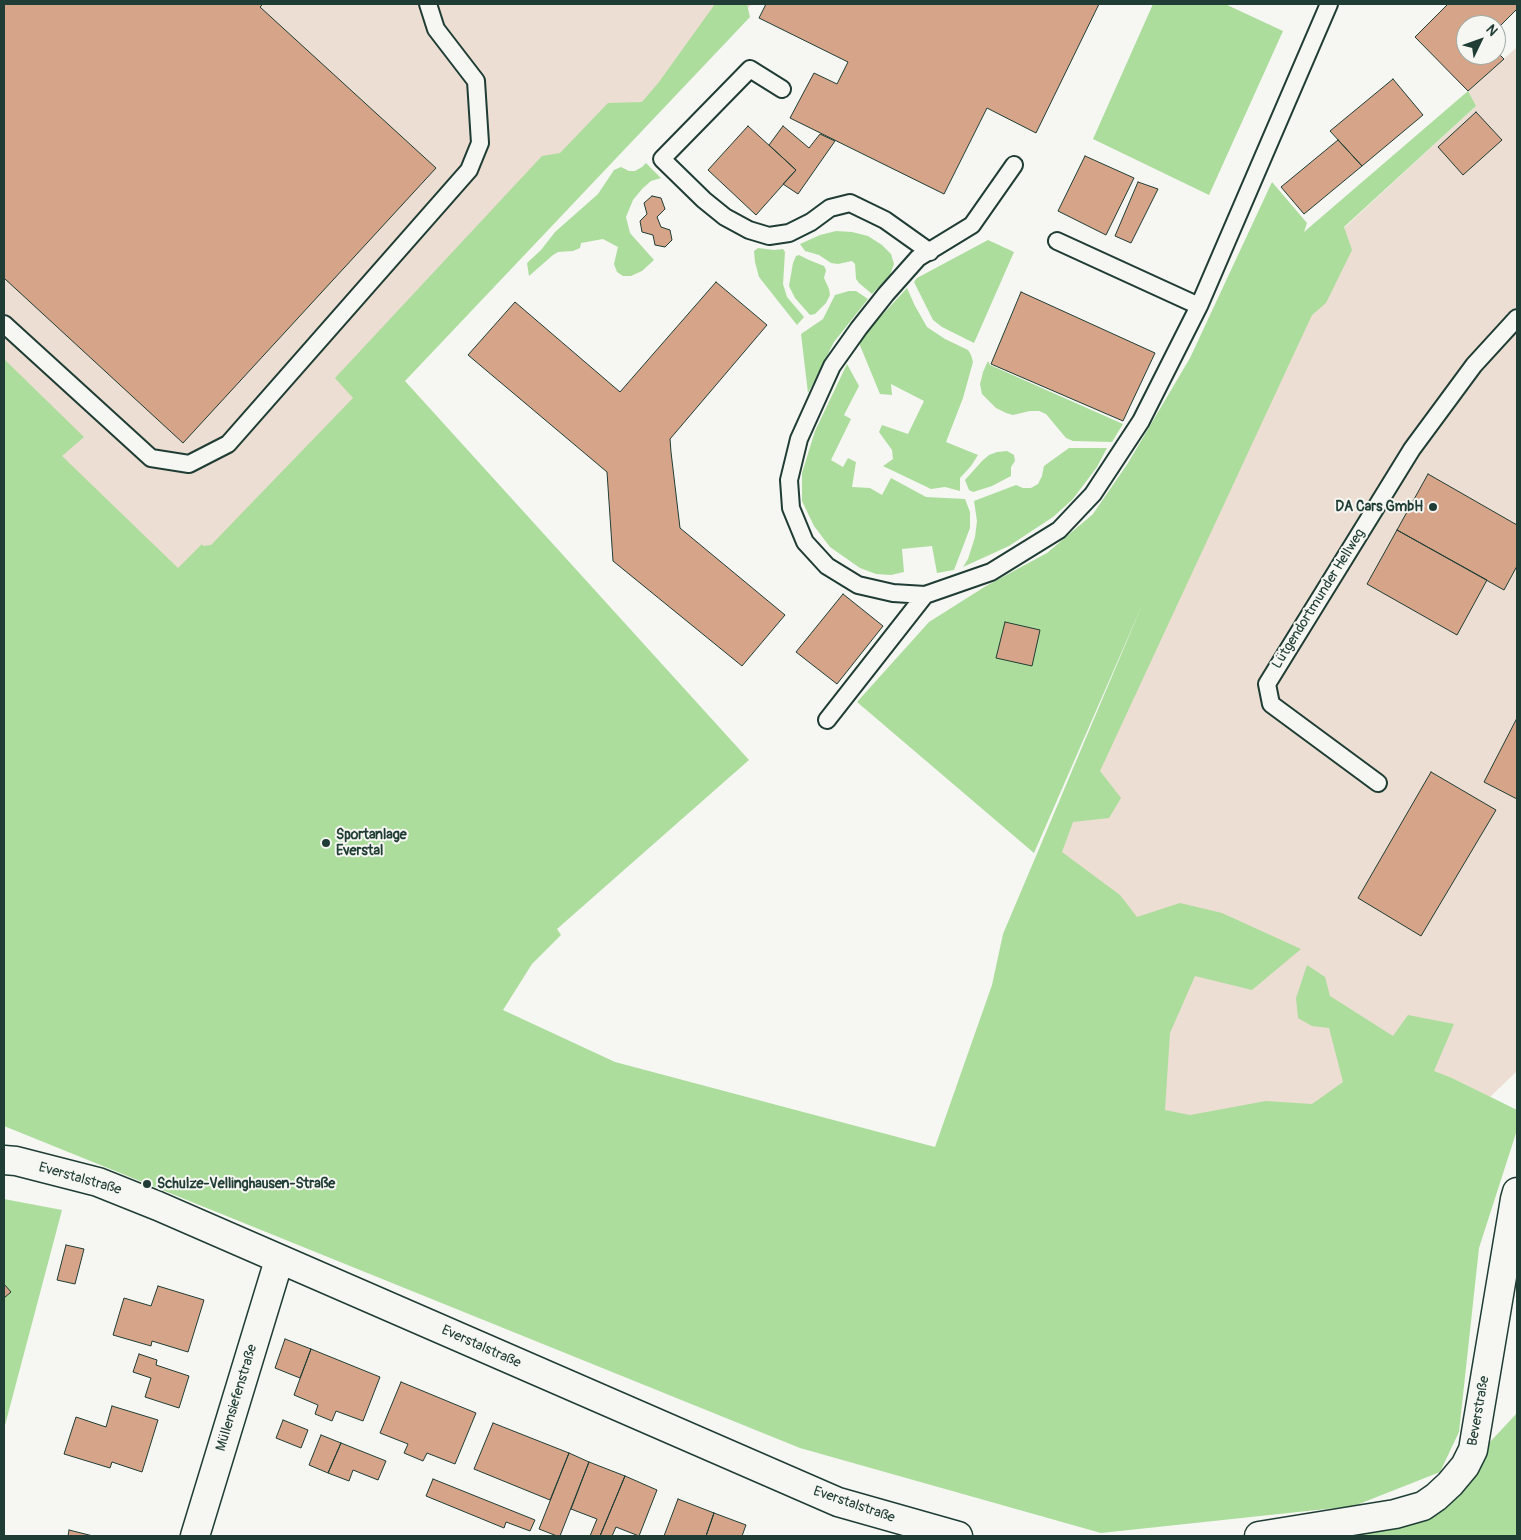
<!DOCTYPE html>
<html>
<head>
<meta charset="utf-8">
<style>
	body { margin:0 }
	#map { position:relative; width:1521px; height:1540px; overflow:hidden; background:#f6f6f2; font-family:Pangolin,sans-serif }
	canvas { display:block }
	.frame { position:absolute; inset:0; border:5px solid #1f3d34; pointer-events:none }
	.north { position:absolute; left:1456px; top:15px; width:50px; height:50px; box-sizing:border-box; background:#f6f6f2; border:1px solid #a0aca6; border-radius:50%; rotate:48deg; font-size:14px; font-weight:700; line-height:20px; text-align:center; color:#1f3d34 }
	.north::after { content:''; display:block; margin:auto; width:18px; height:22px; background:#1f3d34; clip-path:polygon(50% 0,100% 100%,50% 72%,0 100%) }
</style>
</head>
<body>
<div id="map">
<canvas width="1521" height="1540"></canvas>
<div class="frame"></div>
<div class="north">N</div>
</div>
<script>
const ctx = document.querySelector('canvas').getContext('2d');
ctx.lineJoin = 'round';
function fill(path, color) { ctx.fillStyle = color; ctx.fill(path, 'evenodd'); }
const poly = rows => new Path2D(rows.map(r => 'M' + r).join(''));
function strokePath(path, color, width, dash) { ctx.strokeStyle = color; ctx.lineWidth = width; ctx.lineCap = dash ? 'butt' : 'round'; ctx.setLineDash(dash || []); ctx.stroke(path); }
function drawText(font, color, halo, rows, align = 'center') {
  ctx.font = font + ' Pangolin,sans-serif'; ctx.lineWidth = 4; ctx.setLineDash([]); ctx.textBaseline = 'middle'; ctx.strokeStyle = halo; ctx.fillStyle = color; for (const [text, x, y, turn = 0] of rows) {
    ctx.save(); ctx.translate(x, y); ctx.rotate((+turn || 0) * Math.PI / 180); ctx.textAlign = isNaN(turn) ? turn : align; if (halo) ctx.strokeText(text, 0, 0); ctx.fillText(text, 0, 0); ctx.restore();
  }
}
fill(poly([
	[4,4,752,4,221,563,175,573,4,401],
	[1517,47,1517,1071,1490,1097,1452,1078,1372,1155,1141,1135,1013,940,1344,228,1475,107,1468,91]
]), '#ecded2');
fill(poly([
	[715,4,747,4,750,17,405,381,749,760,557,929,561,935,532,964,503,1010,615,1062,935,1147,992,985,1003,934,1143,603,1034,853,857,702,929,622,986,586,1047,553,1093,514,1128,463,1190,358,1272,182,1307,223,1304,232,1468,91,1476,106,1344,227,1352,250,1326,303,1312,315,1100,771,1121,798,1109,818,1073,822,1062,852,1120,895,1137,917,1180,903,1222,913,1301,949,1252,990,1195,976,1170,1033,1165,1110,1190,1115,1266,1101,1312,1104,1343,1082,1329,1028,1312,1026,1298,1018,1296,998,1307,965,1325,977,1330,996,1393,1036,1408,1015,1454,1024,1434,1071,1452,1078,1517,1110,1517,1130,1479,1248,1459,1432,1440,1472,1354,1506,1101,1533,800,1448,4,1126,4,359,84,437,62,456,178,568,202,544,203,546,211,545,353,398,335,378,542,156,560,153,608,103,642,102,659,82],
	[1153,4,1225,4,1283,31,1209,195,1093,139],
	[646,163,661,178,651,181,642,189,633,200,626,217,630,233,654,260,642,271,631,276,623,276,617,272,614,264,618,247,603,239,581,243,580,248,573,251,558,252,553,255,529,276,527,263,541,250,555,232,598,194,614,170,621,167,629,171,635,171,642,167],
	[836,231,852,232,868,236,882,245,891,254,894,264,890,275,872,294,859,283,856,279,855,264,852,261,838,264,831,263,819,255,805,251,800,244,820,235],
	[988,240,1014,252,974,343,942,327,933,320,914,282,917,278],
	[758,248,774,250,783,249,785,252,783,284,787,297,804,317,797,325,759,277,755,262,754,251],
	[799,255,809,260,824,266,826,270,824,278,829,289,830,295,826,303,815,314,810,315,795,298,789,286,793,263,796,256],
	[907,288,915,306,927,327,945,339,968,350,971,355,973,362,963,398,946,442,978,455,971,466,960,478,960,491,945,487,931,489,883,466,893,459,892,450,879,432,882,425,908,434,924,401,891,384,892,395,880,394,859,343,873,325],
	[849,291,856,291,868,299,834,342,808,393,801,334,823,319,835,295],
	[988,361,990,365,1123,424,1112,442,1073,441,1066,438,1046,414,1039,411,1030,411,1013,415,1006,413,996,408,982,394,980,384,983,372],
	[847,364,859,386,844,415,851,419,831,460,843,467,848,458,856,462,852,487,870,488,882,495,891,478,926,497,965,499,970,512,970,528,954,570,937,573,932,546,902,549,904,572,891,575,876,574,860,568,830,547,814,526,802,501,802,473,815,431],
	[1069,448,1107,448,1097,467,1082,487,1072,500,1053,517,1009,546,963,567,968,559,975,537,977,521,974,501,1016,485,1023,488,1031,488,1038,484,1042,476,1044,466],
	[1007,451,1014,455,1015,461,1011,467,1011,476,992,486,973,492,969,490,965,480,982,461,989,455,997,452],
	[4,1199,62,1210,4,1429],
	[1517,1413,1517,1536,1307,1536,1381,1517,1462,1472]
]), '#acdd9d');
const building = poly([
	[4,4,263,4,260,7,436,168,183,443,4,278,4,4],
	[766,4,1099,4,1036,133,987,108,944,194,790,118,814,73,837,84,848,62,759,18,766,4],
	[1448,4,1517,4,1517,9,1496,30,1496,25,1466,25,1466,55,1496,55,1496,51,1504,59,1468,91,1415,37,1448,4],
	[1393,79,1423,115,1362,166,1330,131,1393,79],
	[1476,112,1502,140,1463,175,1438,147,1476,112],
	[748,126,796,170,756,215,708,170,748,126],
	[783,126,809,148,820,134,835,141,798,194,783,184,796,170,769,145,783,126],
	[1338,140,1362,166,1304,214,1281,187,1338,140],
	[1085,156,1134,178,1106,235,1058,211,1085,156],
	[1138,182,1158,189,1131,243,1115,236,1138,182],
	[652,196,661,198,665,209,657,217,661,227,670,230,672,240,665,247,655,245,653,235,642,232,640,221,647,214,644,203,652,196],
	[716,282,767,325,670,439,671,452,680,528,785,615,742,666,613,561,607,472,468,355,515,302,620,392,716,282],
	[1021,292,1155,353,1123,421,991,364,1021,292],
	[1428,474,1517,525,1517,566,1504,590,1397,530,1428,474],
	[1397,530,1487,580,1457,635,1367,584,1397,530],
	[843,594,883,626,837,684,796,652,843,594],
	[1005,622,1040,630,1032,666,996,658,1005,622],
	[1517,718,1517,799,1484,782,1517,718],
	[1431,772,1496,810,1421,936,1358,898,1431,772],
	[66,1245,84,1249,75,1284,57,1280,66,1245],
	[4,1284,11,1292,4,1298,4,1284],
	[158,1286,204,1300,188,1352,152,1341,151,1346,113,1335,124,1298,151,1306,158,1286],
	[285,1339,311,1349,300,1378,275,1368,285,1339],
	[311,1349,380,1377,363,1421,336,1411,332,1421,315,1414,318,1405,294,1395,311,1349],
	[139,1354,157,1360,156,1365,189,1376,179,1408,145,1397,151,1378,133,1372,139,1354],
	[401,1382,476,1413,455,1464,427,1453,423,1461,404,1453,408,1444,380,1433,401,1382],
	[112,1406,158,1420,142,1472,112,1462,110,1468,64,1454,76,1417,106,1427,112,1406],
	[283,1420,308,1430,301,1448,276,1438,283,1420],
	[493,1423,569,1453,550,1500,474,1469,493,1423],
	[321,1435,341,1443,328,1473,309,1465,321,1435],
	[341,1443,386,1461,378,1480,353,1470,349,1481,328,1473,341,1443],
	[569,1453,589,1462,560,1536,557,1536,539,1529,569,1453],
	[589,1462,625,1476,600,1536,590,1536,597,1519,571,1509,589,1462],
	[625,1476,657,1490,639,1536,616,1527,612,1536,600,1536,625,1476],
	[433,1479,535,1520,530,1531,506,1522,504,1528,426,1496,433,1479],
	[678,1499,714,1513,706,1536,664,1536,678,1499],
	[714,1513,746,1525,742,1536,706,1536,714,1513],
	[69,1530,93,1536,68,1536,69,1530]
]);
fill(building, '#d6a589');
strokePath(building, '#1f3d34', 1);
const service = poly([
	[782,89,750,69,662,159,704,200,725,217,749,230,769,236,789,233,811,222,830,208,850,203,885,220,930,252],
	[1014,165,972,225,918,258,886,294,859,328,832,366,799,439,789,480,791,508,805,542,827,566,858,585,893,593,925,595,991,572,1059,530,1093,494,1141,421,1199,306,1329,4],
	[1057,241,1199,306],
	[4,324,151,458,189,464,228,444,469,170,480,143,476,81,436,29,428,4],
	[827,720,925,595],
	[1378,783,1271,704,1267,684,1412,449,1474,365,1517,318]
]);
const minor = poly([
	[4,1160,16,1161,98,1182,158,1206,838,1502,958,1536],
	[195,1536,279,1260],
	[1259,1536,1395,1514,1423,1506,1436,1497,1450,1484,1465,1466,1473,1450,1515,1199,1517,1192]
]);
strokePath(service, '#1f3d34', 20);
strokePath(minor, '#1f3d34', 31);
strokePath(service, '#f6f6f2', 16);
strokePath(minor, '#f6f6f2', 28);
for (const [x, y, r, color] of [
	[1433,507,5,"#1f3d34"],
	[326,843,5,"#1f3d34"],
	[147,1184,5,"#1f3d34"]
]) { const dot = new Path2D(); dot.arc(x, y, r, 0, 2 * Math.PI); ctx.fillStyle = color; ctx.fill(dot); strokePath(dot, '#f6f6f2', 2); }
drawText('bold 14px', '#1f3d34', '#f6f6f2', [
	["DA Cars GmbH",1423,507,"right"],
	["Sportanlage",336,835],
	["Everstal",336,851],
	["Schulze-Vellinghausen-Straße",157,1184]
], 'left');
drawText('14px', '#1f3d34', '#f6f6f2', [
	["Lütgendortmunder Hellweg",1319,599,-58],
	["Everstalstraße",80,1179,16],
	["Everstalstraße",481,1347,24],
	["Müllensiefenstraße",237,1398,-73],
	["Beverstraße",1479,1411,-80],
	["Everstalstraße",854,1505,19]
]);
</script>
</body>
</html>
